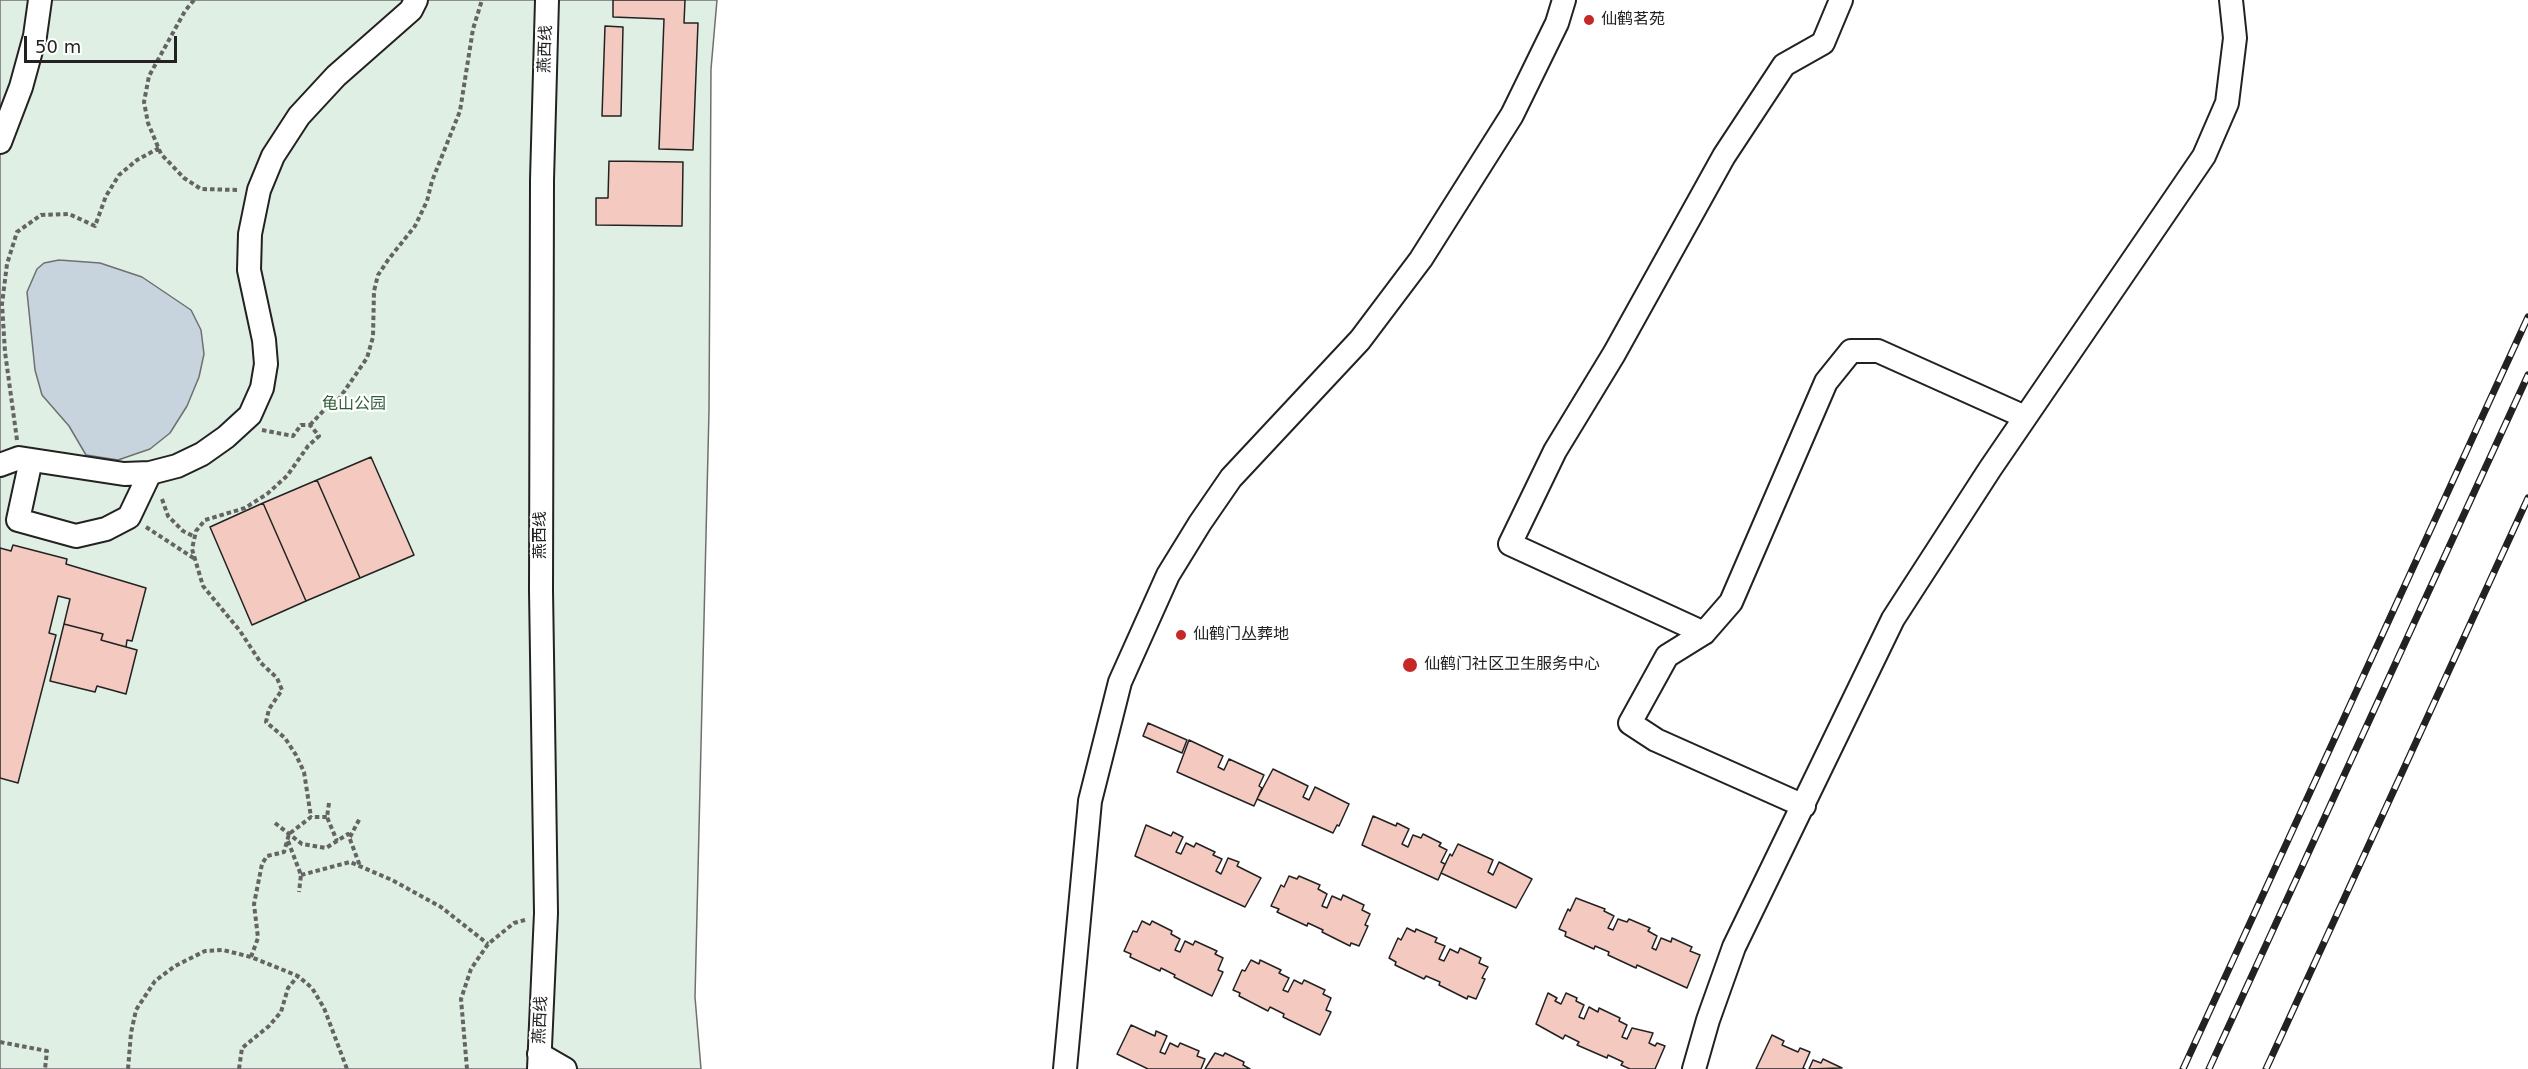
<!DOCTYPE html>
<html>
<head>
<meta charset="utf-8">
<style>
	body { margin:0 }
	#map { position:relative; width:2528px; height:1069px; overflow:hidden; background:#fff; font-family:"DejaVu Sans",sans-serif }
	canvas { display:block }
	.scale { position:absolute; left:24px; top:36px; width:153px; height:27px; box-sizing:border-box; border:3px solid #222; border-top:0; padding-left:8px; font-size:18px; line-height:21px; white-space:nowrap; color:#222; -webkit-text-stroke:4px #fff; paint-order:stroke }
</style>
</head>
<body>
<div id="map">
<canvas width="2528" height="1069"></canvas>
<div class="scale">50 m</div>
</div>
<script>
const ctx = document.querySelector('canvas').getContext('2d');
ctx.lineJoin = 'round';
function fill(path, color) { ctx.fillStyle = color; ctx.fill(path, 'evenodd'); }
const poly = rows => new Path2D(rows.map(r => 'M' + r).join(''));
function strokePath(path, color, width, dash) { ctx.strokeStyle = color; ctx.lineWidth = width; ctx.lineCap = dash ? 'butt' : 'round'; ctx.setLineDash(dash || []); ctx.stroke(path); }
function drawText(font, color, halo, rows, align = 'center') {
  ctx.font = font + ' "DejaVu Sans","Noto Sans SC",sans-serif'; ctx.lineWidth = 4.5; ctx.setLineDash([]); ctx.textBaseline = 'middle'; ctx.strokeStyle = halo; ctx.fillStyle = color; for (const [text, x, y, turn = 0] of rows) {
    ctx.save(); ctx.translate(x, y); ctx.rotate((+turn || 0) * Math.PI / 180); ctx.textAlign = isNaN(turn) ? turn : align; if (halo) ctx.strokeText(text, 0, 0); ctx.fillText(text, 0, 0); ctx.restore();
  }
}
const green = poly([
	[0,0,717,0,711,69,709,410,695,997,701,1069,0,1069,0,0]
]);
fill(green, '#e0efe3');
strokePath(green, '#6f6f6f', 1.5);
const water = poly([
	[59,260,100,263,142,277,191,310,201,330,204,354,199,377,187,406,170,433,150,449,118,460,86,455,69,426,42,395,35,370,27,292,37,269,44,263,59,260]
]);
fill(water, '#c7d3dd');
strokePath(water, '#6f6f6f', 1.5);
const building = poly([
	[613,0,685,0,684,23,698,23,693,150,659,149,664,19,613,17,613,0],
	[605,26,623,27,621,116,602,116,605,26],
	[609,161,683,162,682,226,596,225,596,198,608,198,609,161],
	[371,457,414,555,360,578,317,480,371,457],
	[317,480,360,578,306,601,263,503,317,480],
	[263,503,306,601,252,625,210,527,263,503],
	[13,545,67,559,66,564,146,588,132,641,127,640,126,647,101,640,103,634,64,624,70,599,58,596,49,633,56,635,18,783,0,778,0,548,11,551,13,545],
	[64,624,103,634,101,640,137,650,126,694,97,686,95,692,50,681,64,624],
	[1148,723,1187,740,1182,753,1143,736,1148,723],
	[1189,740,1223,756,1218,767,1224,770,1229,759,1264,775,1259,786,1262,788,1254,806,1177,772,1189,740],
	[1273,769,1308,786,1303,797,1309,800,1315,787,1349,804,1339,826,1337,825,1333,833,1257,799,1273,769],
	[1373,816,1396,826,1397,823,1409,829,1402,844,1408,847,1413,835,1421,838,1423,834,1441,843,1439,846,1447,850,1441,862,1445,864,1438,880,1362,845,1373,816],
	[1146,825,1171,836,1173,832,1183,837,1176,852,1181,854,1186,843,1194,847,1196,843,1215,852,1213,855,1222,859,1216,871,1221,874,1228,858,1239,862,1237,866,1261,878,1245,907,1135,856,1146,825],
	[1458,844,1493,860,1488,872,1493,875,1499,862,1532,879,1516,908,1441,873,1450,854,1452,856,1458,844],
	[1289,876,1297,879,1299,876,1320,885,1318,889,1327,894,1322,906,1327,908,1332,896,1341,900,1343,895,1364,905,1362,910,1370,914,1365,925,1368,926,1359,946,1351,943,1350,946,1322,932,1323,930,1308,923,1307,926,1277,912,1279,909,1271,906,1281,885,1284,887,1289,876],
	[1576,898,1605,909,1604,911,1614,916,1608,928,1613,930,1618,919,1627,922,1629,919,1650,928,1648,931,1657,936,1652,948,1656,950,1661,938,1671,942,1672,938,1692,947,1690,951,1700,955,1687,988,1637,965,1636,968,1608,955,1609,952,1595,946,1594,949,1565,936,1566,932,1559,929,1568,909,1570,911,1576,898],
	[1142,921,1150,925,1152,921,1172,931,1171,934,1180,939,1175,950,1180,952,1185,941,1193,945,1195,941,1217,951,1215,954,1223,958,1218,970,1223,972,1212,996,1174,977,1175,975,1161,968,1160,971,1130,957,1131,954,1124,951,1133,931,1137,932,1142,921],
	[1407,928,1415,932,1416,929,1437,938,1435,942,1445,946,1439,959,1444,961,1450,949,1458,953,1460,948,1481,958,1479,963,1488,967,1482,978,1485,979,1476,999,1468,996,1467,999,1439,985,1440,982,1426,976,1424,979,1395,965,1396,962,1389,958,1398,938,1401,940,1407,928],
	[1251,960,1259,964,1260,960,1281,970,1279,973,1289,978,1283,990,1288,992,1294,980,1302,984,1304,980,1325,990,1323,994,1331,998,1326,1010,1331,1012,1320,1035,1283,1017,1284,1014,1270,1007,1268,1011,1239,996,1240,993,1233,990,1242,970,1245,971,1251,960],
	[1548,993,1557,998,1555,1001,1561,1004,1566,993,1577,998,1576,1001,1584,1005,1579,1017,1584,1019,1589,1007,1598,1012,1599,1008,1620,1018,1619,1021,1627,1025,1622,1037,1627,1039,1632,1028,1653,1033,1649,1043,1655,1046,1657,1043,1665,1046,1655,1069,1630,1069,1621,1065,1623,1062,1608,1055,1607,1058,1577,1045,1579,1042,1565,1035,1563,1039,1536,1024,1548,993],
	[1131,1025,1155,1036,1156,1031,1167,1036,1160,1052,1165,1054,1170,1043,1178,1047,1180,1043,1199,1051,1197,1056,1205,1059,1201,1069,1148,1069,1117,1054,1131,1025],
	[1772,1035,1784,1041,1782,1045,1798,1052,1800,1048,1810,1052,1803,1068,1805,1069,1756,1069,1772,1035],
	[1215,1053,1223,1056,1225,1053,1244,1062,1243,1065,1250,1069,1205,1069,1215,1053],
	[1823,1059,1842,1068,1809,1069,1813,1060,1821,1063,1823,1059]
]);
fill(building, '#f3c9c0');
strokePath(building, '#222', 1.5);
const minor = poly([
	[0,142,21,87,35,36,40,0],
	[31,460,18,520,76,536,106,529,129,517,150,473],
	[0,465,19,458,124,474,150,473,177,466,202,454,226,437,250,415,262,388,266,364,264,340,249,270,250,234,259,190,273,156,299,116,336,76,411,10,416,0],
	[1704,633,1510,544,1555,451,1614,354,1724,156,1784,65,1823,43,1841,0],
	[1804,806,1656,740,1630,723,1667,656,1704,633,1731,602,1826,382,1851,351,1878,351,2025,417],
	[539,1054,565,1069],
	[539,1069,546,913,541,590,542,180,547,0],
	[1065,1069,1090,801,1120,682,1168,575,1200,523,1231,478,1360,340,1421,259,1512,115,1557,23,1564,0],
	[1694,1069,1708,1020,1734,947,1893,619,1990,469,2204,156,2227,103,2235,38,2231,0]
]);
strokePath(minor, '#222', 26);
strokePath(poly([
	[194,0,185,11,149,76,144,102,148,123,161,154,184,178,201,189,238,190],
	[310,425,325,409,339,399,367,358,373,337,374,291,378,275,388,260,415,226,427,201,432,181,460,111,473,29,482,0],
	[262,430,293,436,301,425,310,425,319,436,308,446,287,476,267,494,245,508,205,520,196,531,192,549,203,586,240,631,261,663,277,678,282,690,269,709,266,722,285,738,296,755,304,772,311,817],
	[17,440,5,352,2,304,7,264,17,232,41,215,69,214,95,226,106,196,119,175,137,160,159,148],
	[162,499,168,516,183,531,195,537],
	[146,527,195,559],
	[329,803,327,817,337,841],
	[275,823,302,844,326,848,348,834,360,866],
	[350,837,360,818],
	[288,841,301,875,299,892],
	[301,875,350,862,392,880,441,907,488,944],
	[251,957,258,938,254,904,262,864,267,856,284,852,289,834,311,817,327,817],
	[0,1042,47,1051,45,1069],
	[128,1069,131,1033,136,1010,155,981,175,966,205,951,223,950,251,957,298,976,312,988,324,1008,347,1069],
	[239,1069,242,1048,269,1026,281,1012,288,988,298,976],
	[467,1069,461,999,471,969,488,944,514,923,525,920]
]), '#646464', 4, [4.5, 3]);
strokePath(minor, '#fff', 22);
const rail = poly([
	[2183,1069,2528,317],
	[2209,1069,2528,375],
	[2266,1069,2528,498]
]);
strokePath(rail, '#222', 7);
strokePath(rail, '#fff', 4.5, [14]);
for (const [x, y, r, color] of [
	[1589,20,6,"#c62828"],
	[1181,635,6,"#c62828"],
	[1410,665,8,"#c62828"]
]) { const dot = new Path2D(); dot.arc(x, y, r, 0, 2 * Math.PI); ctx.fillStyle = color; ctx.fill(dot); strokePath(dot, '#fff', 2); }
drawText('16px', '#222', '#fff', [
	["仙鹤茗苑",1601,20],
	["仙鹤门丛葬地",1193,635],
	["仙鹤门社区卫生服务中心",1424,665]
], 'left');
drawText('16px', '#222', '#fff', [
	["燕西线",546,49,-88],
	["燕西线",541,535,-90],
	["燕西线",541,1020,-87]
]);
drawText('16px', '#2f5e38', '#fff', [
	["龟山公园",354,405]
]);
</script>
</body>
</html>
